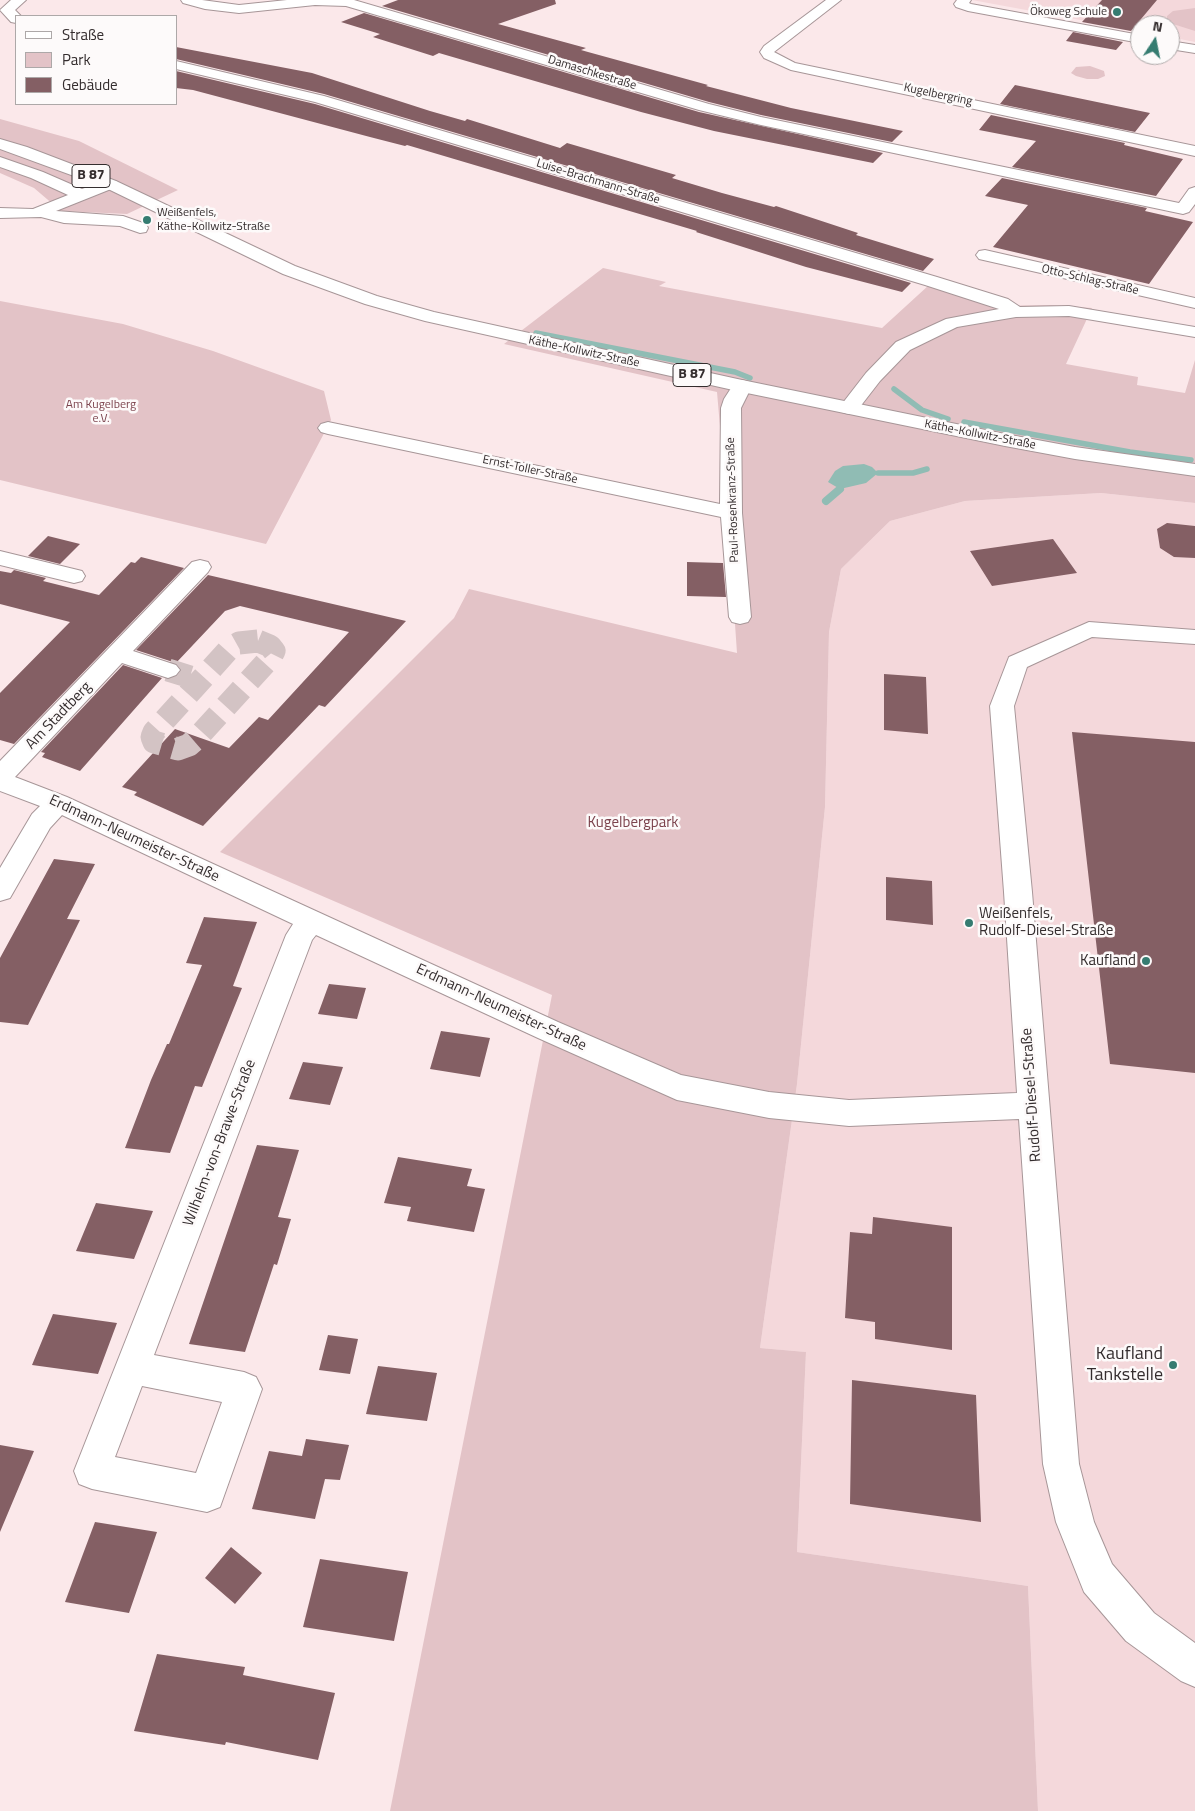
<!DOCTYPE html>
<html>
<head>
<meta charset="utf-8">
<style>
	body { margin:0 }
	#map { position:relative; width:1195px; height:1811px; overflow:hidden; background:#fbe8ea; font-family:"Titillium Web",sans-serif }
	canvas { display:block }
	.legend { position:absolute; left:15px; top:15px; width:162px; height:90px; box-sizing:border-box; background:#fdfafa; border:1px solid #ada8a8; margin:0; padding:6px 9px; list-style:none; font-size:15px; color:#342d2e }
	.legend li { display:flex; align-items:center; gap:10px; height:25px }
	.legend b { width:25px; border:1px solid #ada8a8 }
	.north { position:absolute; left:1130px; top:15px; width:50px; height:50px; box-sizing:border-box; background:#fdfafa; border:1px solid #ada8a8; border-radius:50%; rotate:11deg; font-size:14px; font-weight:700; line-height:20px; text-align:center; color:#342d2e }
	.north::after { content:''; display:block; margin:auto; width:18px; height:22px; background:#367c71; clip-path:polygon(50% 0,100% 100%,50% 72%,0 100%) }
</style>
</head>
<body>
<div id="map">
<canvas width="1195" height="1811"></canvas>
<ul class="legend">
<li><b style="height:6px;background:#fff"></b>Straße</li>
<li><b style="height:14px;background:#e3c3c7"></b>Park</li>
<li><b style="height:14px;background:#845f64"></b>Gebäude</li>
</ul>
<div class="north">N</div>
</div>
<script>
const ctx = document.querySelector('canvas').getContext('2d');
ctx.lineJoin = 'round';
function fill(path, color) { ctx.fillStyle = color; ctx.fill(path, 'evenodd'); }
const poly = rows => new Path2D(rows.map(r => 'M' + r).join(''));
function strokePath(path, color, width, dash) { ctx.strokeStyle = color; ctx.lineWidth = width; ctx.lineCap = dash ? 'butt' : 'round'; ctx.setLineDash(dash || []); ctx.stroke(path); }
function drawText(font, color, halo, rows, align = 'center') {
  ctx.font = font + ' "Titillium Web",sans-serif'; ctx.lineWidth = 5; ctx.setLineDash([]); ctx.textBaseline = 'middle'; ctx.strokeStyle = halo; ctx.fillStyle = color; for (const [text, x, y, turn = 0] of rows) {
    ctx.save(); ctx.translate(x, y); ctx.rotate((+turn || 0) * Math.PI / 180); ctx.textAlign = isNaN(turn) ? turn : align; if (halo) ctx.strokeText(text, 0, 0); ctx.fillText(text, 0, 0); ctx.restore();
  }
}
fill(poly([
	[972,0,1195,0,1195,42,1170,37,1170,25,1140,25,1140,31],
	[1101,493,1195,503,1195,1811,1038,1811,1028,1586,797,1552,806,1352,760,1348,797,1084,825,807,829,632,841,569,890,521,965,501]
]), '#f4d8db');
fill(poly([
	[1195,8,1195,31,1173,24,1167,20,1167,16,1173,11],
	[1090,66,1104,71,1105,76,1098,79,1087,79,1076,76,1071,73,1076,67],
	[0,119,79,141,178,190,127,214,61,211,34,188,0,173],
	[603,268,666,282,659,286,882,328,929,285,990,306,1051,305,1092,308,1066,364,1138,377,1137,385,1185,393,1195,360,1195,503,1101,493,965,501,890,521,841,569,829,632,825,807,797,1084,760,1348,806,1352,797,1552,1028,1586,1038,1811,390,1811,552,995,220,852,454,618,469,589,737,653,727,508,717,392,504,344],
	[0,301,123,324,213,351,324,391,331,420,266,544,0,480]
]), '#e3c3c7');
fill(poly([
	[864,464,872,467,878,473,866,483,840,489,828,482,835,471,843,466]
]), '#90bcb4');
strokePath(poly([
	[536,333,735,372,750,378],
	[894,389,922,410,948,419],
	[964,422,1130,452,1191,460],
	[878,473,913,473,927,469]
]), '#90bcb4', 5.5);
strokePath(poly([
	[826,501,840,489]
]), '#90bcb4', 8);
fill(poly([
	[398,0,555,0,556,4,498,24,586,48,581,50,588,52,708,85,706,86,791,108,903,131,892,142,761,115,709,102,382,6],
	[1102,0,1157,0,1131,31,1082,22],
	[364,13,699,112,883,153,873,163,714,131,641,112,439,53,433,56,373,37,380,34,341,22],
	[1073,32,1123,42,1116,50,1066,41],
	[176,47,312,73,430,111,465,121,467,119,560,148,567,143,676,175,672,178,722,193,774,207,776,206,858,233,856,235,934,259,923,271,324,94,176,59],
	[176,71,315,104,911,283,902,292,806,267,696,232,697,231,407,145,405,146,370,137,193,90,176,88],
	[1015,85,1150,113,1135,132,1000,104],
	[991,115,1125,143,1124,145,1183,159,1156,196,1012,167,1036,141,979,130],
	[1002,178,1147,208,1145,211,1193,222,1149,284,993,247,1028,205,985,196],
	[1167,523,1195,526,1195,558,1174,557,1160,548,1157,529],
	[48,536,80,544,60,564,28,556],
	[1053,539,1077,573,992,586,970,551],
	[141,557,184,568,14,744,0,740,0,693,70,622,0,604,0,571,11,573,14,570,46,578,43,581,99,595,131,562,135,563],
	[687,562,723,563,726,597,687,596],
	[208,575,406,621,325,707,319,705,203,826,134,795,137,792,122,787,175,729,229,748,259,717,268,720,349,632,240,606,225,611,176,663,136,650],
	[123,665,162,678,80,771,42,757,45,753,41,752],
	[884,674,926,677,928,734,884,730],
	[1072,732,1195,742,1195,1073,1110,1064],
	[54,859,95,864,67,919,80,920,28,1025,0,1022,0,958],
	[886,877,932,881,933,925,886,920],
	[204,917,257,922,233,986,242,988,202,1087,195,1086,170,1153,125,1148,151,1080,167,1044,169,1044,202,965,186,963],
	[329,984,366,988,357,1019,318,1014],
	[441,1031,490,1038,480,1077,430,1069],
	[303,1062,343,1067,330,1105,289,1099],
	[257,1145,299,1150,278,1217,291,1219,277,1265,274,1264,245,1352,189,1344],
	[398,1157,472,1169,467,1186,485,1189,474,1232,407,1221,411,1207,384,1203],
	[96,1203,153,1211,134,1259,76,1251],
	[873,1217,952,1227,952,1350,875,1339,875,1322,845,1318,850,1232,872,1234],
	[53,1314,117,1323,98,1374,32,1365],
	[328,1335,358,1339,350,1374,319,1370],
	[378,1366,437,1373,427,1421,366,1414],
	[852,1380,976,1395,981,1522,850,1504],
	[306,1439,349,1445,340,1480,325,1479,315,1519,252,1509,269,1451,302,1456],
	[0,1445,34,1451,0,1532],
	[95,1522,157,1532,129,1613,65,1602],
	[231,1547,262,1573,235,1604,205,1578],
	[320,1559,408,1572,394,1641,303,1627],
	[157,1654,245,1667,243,1675,335,1693,318,1760,226,1742,225,1745,134,1731]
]), '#845f64');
strokePath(poly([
	[258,641,270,646,274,651,271,657,197,738,189,745,178,749,154,742,152,737,154,732,230,648,239,643,258,641],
	[168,670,200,680]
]), '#d3c3c4', 23, [23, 12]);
const minor = poly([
	[11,0,26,0,15,10,21,16,16,16,16,23,11,22,0,10,11,0],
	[181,0,202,0,239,5,287,0,354,0,709,104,761,117,1179,203,1189,189,1195,187,1195,204,1189,212,1183,214,761,125,699,110,346,6,315,5,239,13,205,9,183,3,181,0],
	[826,0,841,0,774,52,795,63,1195,146,1195,156,791,70,764,58,760,52,764,46,826,0],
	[957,0,971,0,969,3,971,4,1140,35,1140,43,968,11,956,7,954,4,957,0],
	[1170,41,1195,45,1195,53,1170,49,1170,41],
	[176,61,324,96,937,277,1008,299,1020,307,1069,306,1195,327,1195,337,1069,316,1016,317,957,327,910,350,880,381,856,412,849,414,842,412,839,408,842,404,866,373,896,342,946,319,999,309,925,285,315,102,176,69,176,61],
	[0,157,43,172,82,189,104,181,116,181,118,184,116,187,56,211,123,216,146,224,148,228,146,232,140,233,120,226,64,223,41,217,0,218,0,208,33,209,68,195,31,178,0,167,0,157],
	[985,250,1195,298,1195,308,979,259,976,255,979,251,985,250],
	[742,380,749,382,752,386,741,408,742,513,751,617,748,622,740,624,732,622,729,617,721,517,328,434,321,432,318,428,321,424,328,422,720,504,721,408,724,399,735,382,742,380],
	[0,551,82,571,85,576,82,581,74,583,0,565,0,551],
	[200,560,208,562,211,567,208,572,133,651,176,665,180,670,176,675,168,678,122,663,15,777,67,797,558,1022,681,1075,769,1092,849,1100,1017,1093,1004,892,990,706,1009,657,1089,622,1195,630,1195,644,1092,637,1027,667,1014,706,1032,892,1079,1464,1094,1522,1112,1564,1154,1613,1195,1643,1195,1687,1181,1681,1126,1641,1084,1592,1056,1522,1043,1464,1019,1119,849,1126,769,1118,677,1100,538,1038,316,935,312,940,154,1355,244,1372,256,1377,262,1389,220,1507,207,1512,92,1489,79,1484,74,1471,286,935,293,924,62,815,50,828,10,898,0,901,0,868,32,814,40,806,0,791,0,761,192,562,200,560],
	[142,1386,222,1402,196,1473,115,1457,142,1386]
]);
const major = poly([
	[0,139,27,147,116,181,295,266,377,296,434,312,742,380,1005,434,1075,447,1195,464,1195,476,1075,459,1005,446,742,392,425,321,365,304,283,274,104,187,0,149,0,139]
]);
strokePath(minor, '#a79698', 2);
strokePath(major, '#a79698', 2);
fill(minor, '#fff');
fill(major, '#fff');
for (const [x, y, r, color] of [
	[1117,12,5,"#367c71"],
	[147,220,5,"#367c71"],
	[969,923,5,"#367c71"],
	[1146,961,5,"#367c71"],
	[1173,1365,5,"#367c71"]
]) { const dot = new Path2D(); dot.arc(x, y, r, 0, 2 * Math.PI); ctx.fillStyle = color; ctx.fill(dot); strokePath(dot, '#fdfafa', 2); }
drawText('12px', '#342d2e', '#fdfafa', [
	["Ökoweg Schule",1107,12],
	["Weißenfels,",157,213,"left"],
	["Käthe-Kollwitz-Straße",157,227,"left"]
], 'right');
drawText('12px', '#342d2e', '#fdfafa', [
	["Damaschkestraße",592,73,17],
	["Kugelbergring",938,95,12],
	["Luise-Brachmann-Straße",598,182,17],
	["Otto-Schlag-Straße",1090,280,13],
	["Käthe-Kollwitz-Straße",584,352,12],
	["Käthe-Kollwitz-Straße",980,435,11],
	["Ernst-Toller-Straße",530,470,12],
	["Paul-Rosenkranz-Straße",733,500,-92]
]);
drawText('12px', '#7c434d', '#fdfafa', [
	["Am Kugelberg",101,405],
	["e.V.",101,419]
]);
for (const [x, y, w] of [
	[91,176,38],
	[692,375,38]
]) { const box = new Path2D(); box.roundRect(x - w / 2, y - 11.5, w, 23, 4); ctx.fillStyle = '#fdfafa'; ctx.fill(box); strokePath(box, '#342d2e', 1); }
drawText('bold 14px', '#342d2e', null, [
	["B 87",91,176],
	["B 87",692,375]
]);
drawText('15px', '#342d2e', '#fdfafa', [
	["Am Stadtberg",59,716,-46],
	["Erdmann-Neumeister-Straße",134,839,25],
	["Erdmann-Neumeister-Straße",501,1008,25],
	["Rudolf-Diesel-Straße",1032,1095,-94],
	["Wilhelm-von-Brawe-Straße",220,1143,-69]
]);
drawText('15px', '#7c434d', '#fdfafa', [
	["Kugelbergpark",633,823]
]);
drawText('15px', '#342d2e', '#fdfafa', [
	["Weißenfels,",979,914],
	["Rudolf-Diesel-Straße",979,931],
	["Kaufland",1136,961,"right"]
], 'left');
drawText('18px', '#342d2e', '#fdfafa', [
	["Kaufland",1163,1355],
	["Tankstelle",1163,1376]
], 'right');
</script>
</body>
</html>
